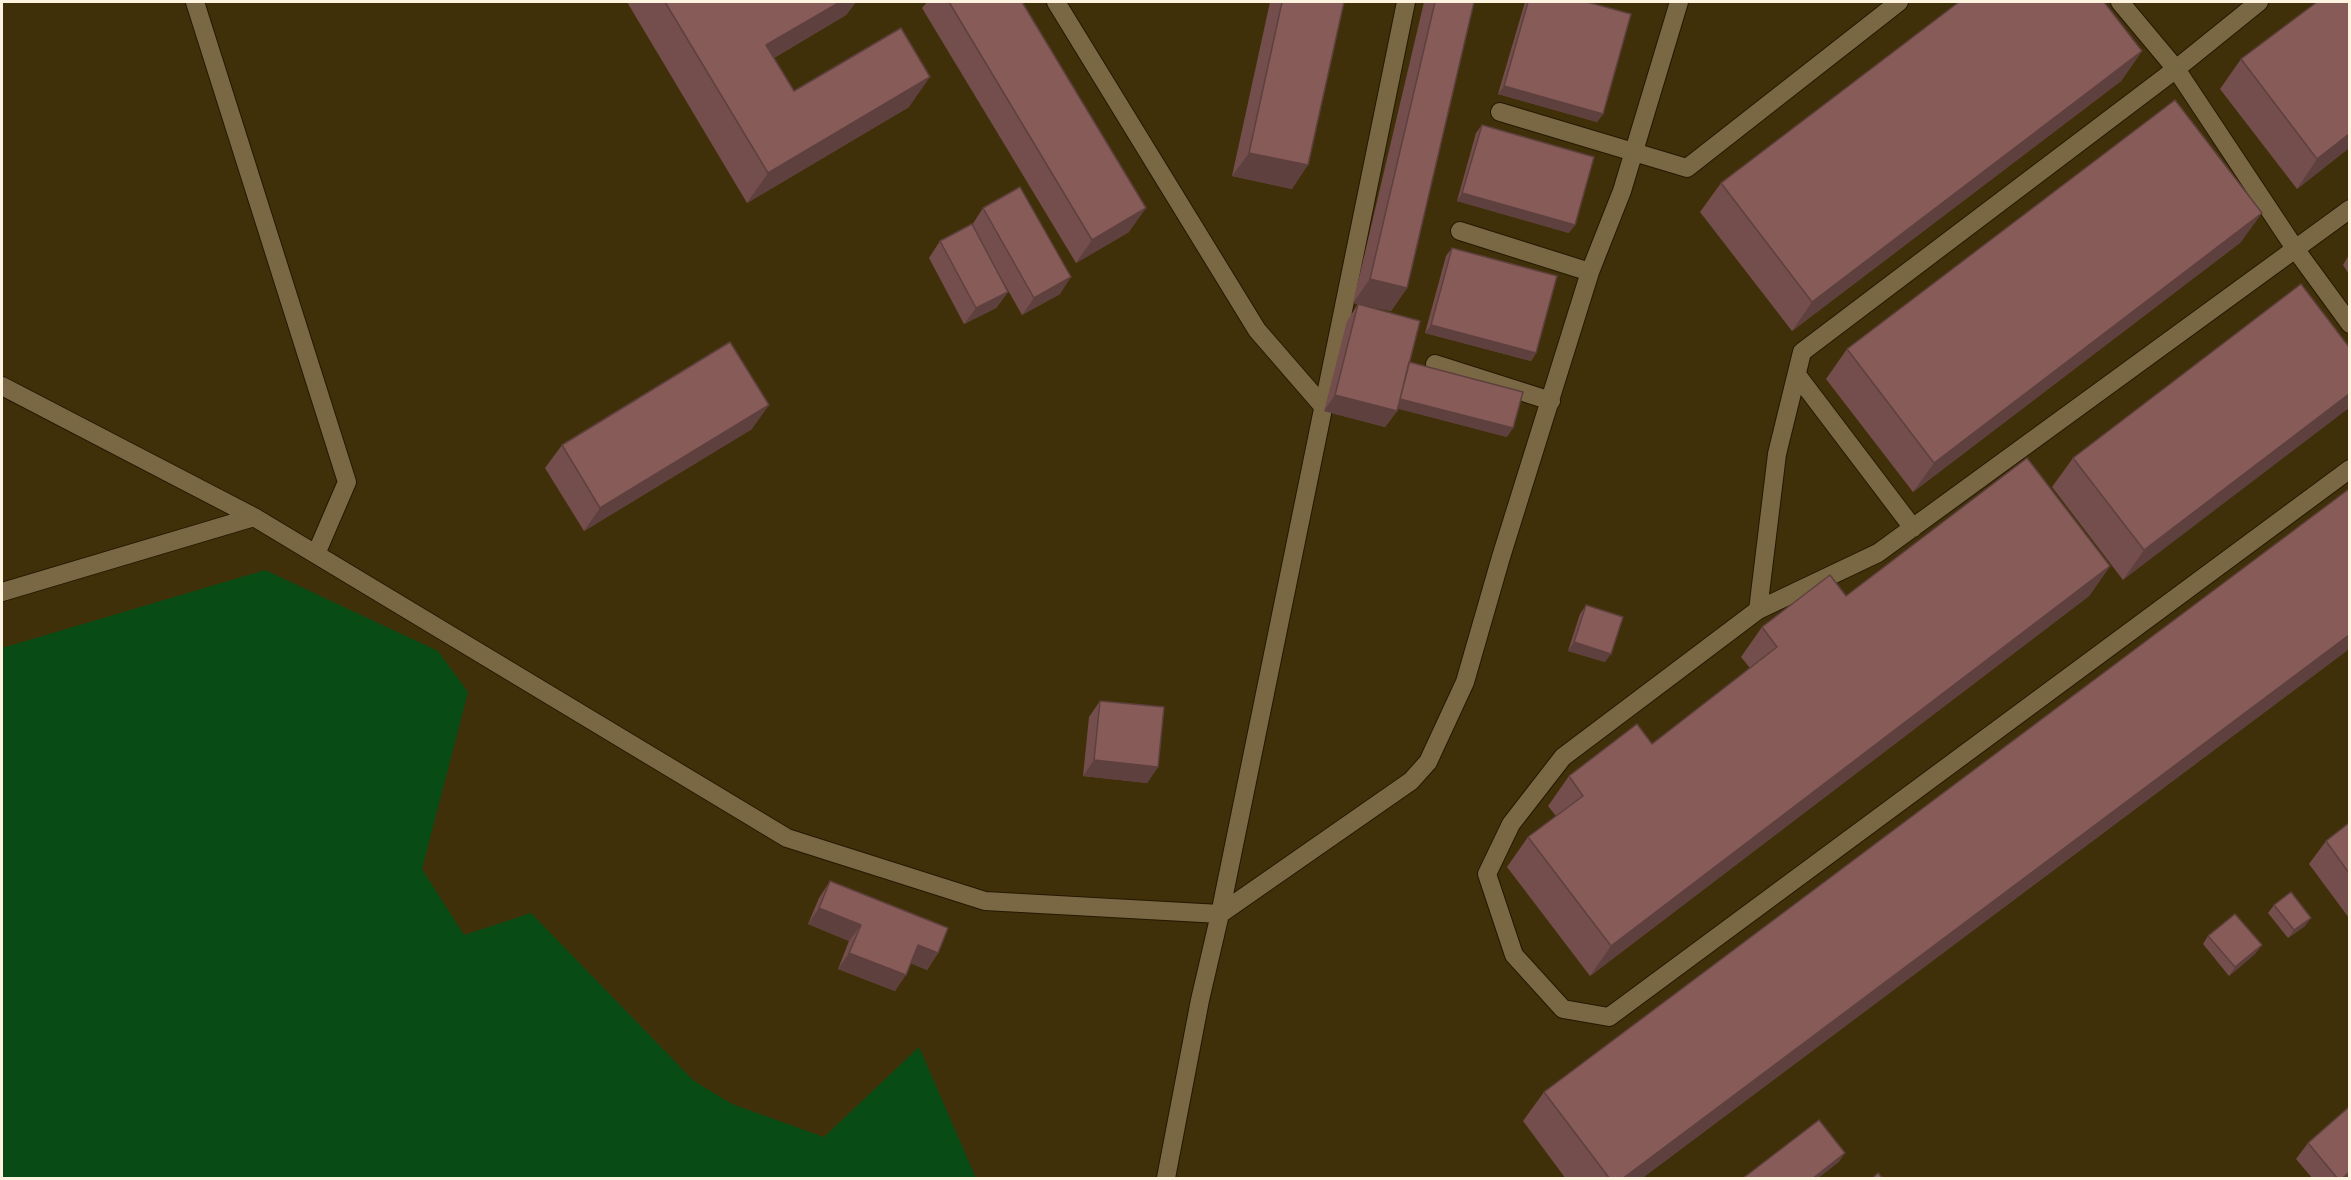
<!DOCTYPE html>
<html>
<head>
<meta charset="utf-8">
<style>
	body { margin:0 }
	#map { position:relative; width:2351px; height:1180px; overflow:hidden; background:#40300a; font-family:"Fira Sans",sans-serif }
	canvas { display:block }
	.frame { position:absolute; inset:0; border:3px solid #fdf3df; pointer-events:none }
</style>
</head>
<body>
<div id="map">
<canvas width="2351" height="1180"></canvas>
<div class="frame"></div>
</div>
<script>
const ctx = document.querySelector('canvas').getContext('2d');
ctx.lineJoin = 'round';
function fill(path, color) { ctx.fillStyle = color; ctx.fill(path, 'evenodd'); }
const poly = rows => new Path2D(rows.map(r => 'M' + r).join(''));
function strokePath(path, color, width, dash) { ctx.strokeStyle = color; ctx.lineWidth = width; ctx.lineCap = dash ? 'butt' : 'round'; ctx.setLineDash(dash || []); ctx.stroke(path); }
fill(poly([
	[265,570,438,651,468,692,422,869,464,935,531,913,694,1081,732,1104,824,1137,919,1047,976,1178,2,1178,2,648]
]), '#094b14');
const service = poly([
	[195,2,347,482,316,554],
	[1056,2,1257,330,1322,405],
	[2120,2,2176,69,2296,250,2350,324],
	[2259,2,2176,69,1802,352,1777,454,1758,610,1563,757,1511,824,1487,874,1514,955,1563,1009,1609,1017,2350,469],
	[1500,112,1687,168,1899,2],
	[1460,231,1590,272],
	[1435,364,1551,401],
	[1797,375,1913,528],
	[2,386,254,517,787,838,985,901,1220,914,1406,2],
	[2,592,254,517],
	[1758,610,1878,553,2350,209],
	[1166,1178,1200,1000,1220,914,1411,781,1428,762,1465,682,1501,557,1590,272,1622,191,1679,2]
]);
strokePath(service, '#241800', 20);
strokePath(service, '#7a6844', 18);
fill(poly([
	[627,2,856,2,846,15,774,58,794,91,909,107,747,203],
	[927,2,1022,2,1129,232,1076,263,922,8],
	[1270,2,1344,2,1292,189,1232,176],
	[1424,2,1474,2,1407,288,1391,311,1353,303],
	[1525,2,1587,2,1603,114,1597,122,1498,94],
	[2142,51,2121,81,1792,331,1700,212,1721,183],
	[2241,59,2349,148,2297,189,2220,89],
	[1482,125,1569,233,1457,201,1476,133],
	[983,208,1060,294,1022,315,983,246,1008,292,996,308,964,324,929,258,940,241,972,225],
	[2241,242,1913,492,1826,379,1847,349],
	[1452,248,1536,353,1531,361,1425,333,1446,256],
	[2349,255,2349,274,2343,265],
	[1358,304,1409,362,1507,437,1397,408,1397,411,1385,427,1324,411,1347,321],
	[2349,347,2123,580,2052,487,2073,458],
	[752,429,584,531,545,468,562,445],
	[2110,566,2089,596,1590,976,1507,867,1528,837,1556,816,1548,806,1569,776,1652,744,1750,668,1741,657,1762,627,1846,596],
	[1586,605,1605,662,1568,651,1580,614],
	[2349,649,1641,1179,1566,1179,1523,1121,1544,1092],
	[1100,701,1158,767,1147,783,1083,776,1089,717],
	[2349,823,2349,918,2309,864,2326,841],
	[830,881,938,953,927,970,911,963,895,991,838,969,849,941,808,924,819,898],
	[2274,905,2305,926,2288,938,2268,913],
	[2208,936,2256,953,2229,976,2203,944],
	[2308,1143,2349,1179,2313,1179,2296,1159]
]), '#734e4c');
fill(poly([
	[840,2,856,2,846,15,745,75,766,45],
	[2142,51,2121,81,1792,331,1812,302],
	[930,77,909,107,747,203,768,173],
	[1504,86,1603,114,1597,122,1498,94],
	[2349,134,2349,148,2297,189,2317,159],
	[1249,153,1308,165,1292,189,1232,176],
	[1462,193,1575,225,1569,233,1457,201],
	[1146,208,1129,232,1076,263,1092,240],
	[2262,213,2241,242,1913,492,1934,463],
	[1071,277,1060,294,1022,315,1034,298],
	[1370,279,1407,288,1391,311,1353,303],
	[1008,292,996,308,964,324,976,308],
	[1431,325,1536,353,1531,361,1425,333],
	[2349,394,2349,408,2123,580,2144,550],
	[1335,395,1397,411,1385,427,1324,411],
	[1397,398,1513,428,1507,437,1391,407],
	[769,405,752,429,584,531,600,508],
	[2110,566,2089,596,1590,976,1611,946],
	[2349,635,2349,649,1641,1179,1622,1179],
	[1574,642,1611,654,1605,662,1568,651],
	[1094,760,1158,767,1147,783,1083,776],
	[819,908,861,925,849,941,808,924],
	[2311,918,2305,926,2288,938,2294,930],
	[918,945,938,953,927,970,907,962],
	[2262,945,2256,953,2229,976,2235,967],
	[849,953,906,975,895,991,838,969],
	[1845,1153,1839,1162,1817,1179,1812,1179],
	[2349,1172,2349,1179,2342,1179]
]), '#5e403e');
const building = poly([
	[665,2,840,2,766,45,794,91,901,28,930,77,768,173,665,2],
	[949,2,1022,2,1146,208,1092,240,949,2],
	[1282,2,1344,2,1308,165,1249,153,1282,2],
	[1435,2,1474,2,1407,288,1370,279,1435,2],
	[1528,2,1587,2,1631,14,1603,114,1504,86,1528,2],
	[1959,2,2104,2,2142,51,1812,302,1721,183,1959,2],
	[2317,2,2349,2,2349,134,2317,159,2241,59,2317,2],
	[2175,100,2262,213,1934,463,1847,349,2175,100],
	[1482,125,1594,157,1575,225,1462,193,1482,125],
	[1020,187,1071,277,1034,298,983,208,1020,187],
	[972,224,1008,292,976,308,940,241,972,224],
	[1452,248,1557,276,1536,353,1431,325,1452,248],
	[2301,284,2349,347,2349,394,2144,550,2073,458,2301,284],
	[1358,304,1420,321,1397,411,1335,395,1358,304],
	[730,342,769,405,600,508,562,445,730,342],
	[1409,362,1523,392,1513,428,1400,399,1409,362],
	[2027,458,2110,566,1611,946,1528,837,1583,796,1569,776,1637,724,1652,744,1777,647,1762,627,1830,575,1846,596,2027,458],
	[2349,489,2349,635,1622,1179,1610,1179,1544,1092,2349,489],
	[1586,605,1623,617,1611,654,1574,642,1586,605],
	[1100,701,1164,707,1158,767,1094,760,1100,701],
	[2349,823,2349,873,2326,841,2349,823],
	[830,881,948,928,938,953,918,945,906,975,849,953,861,925,819,908,830,881],
	[2291,892,2311,918,2294,930,2274,905,2291,892],
	[2235,914,2262,945,2235,967,2208,936,2235,914],
	[2349,1107,2349,1172,2342,1179,2338,1179,2308,1143,2349,1107],
	[1819,1120,1845,1153,1812,1179,1742,1179,1819,1120],
	[1878,1173,1883,1179,1872,1179,1878,1173]
]);
fill(building, '#865b58');
strokePath(building, '#5e403e', 1.5);
</script>
</body>
</html>
